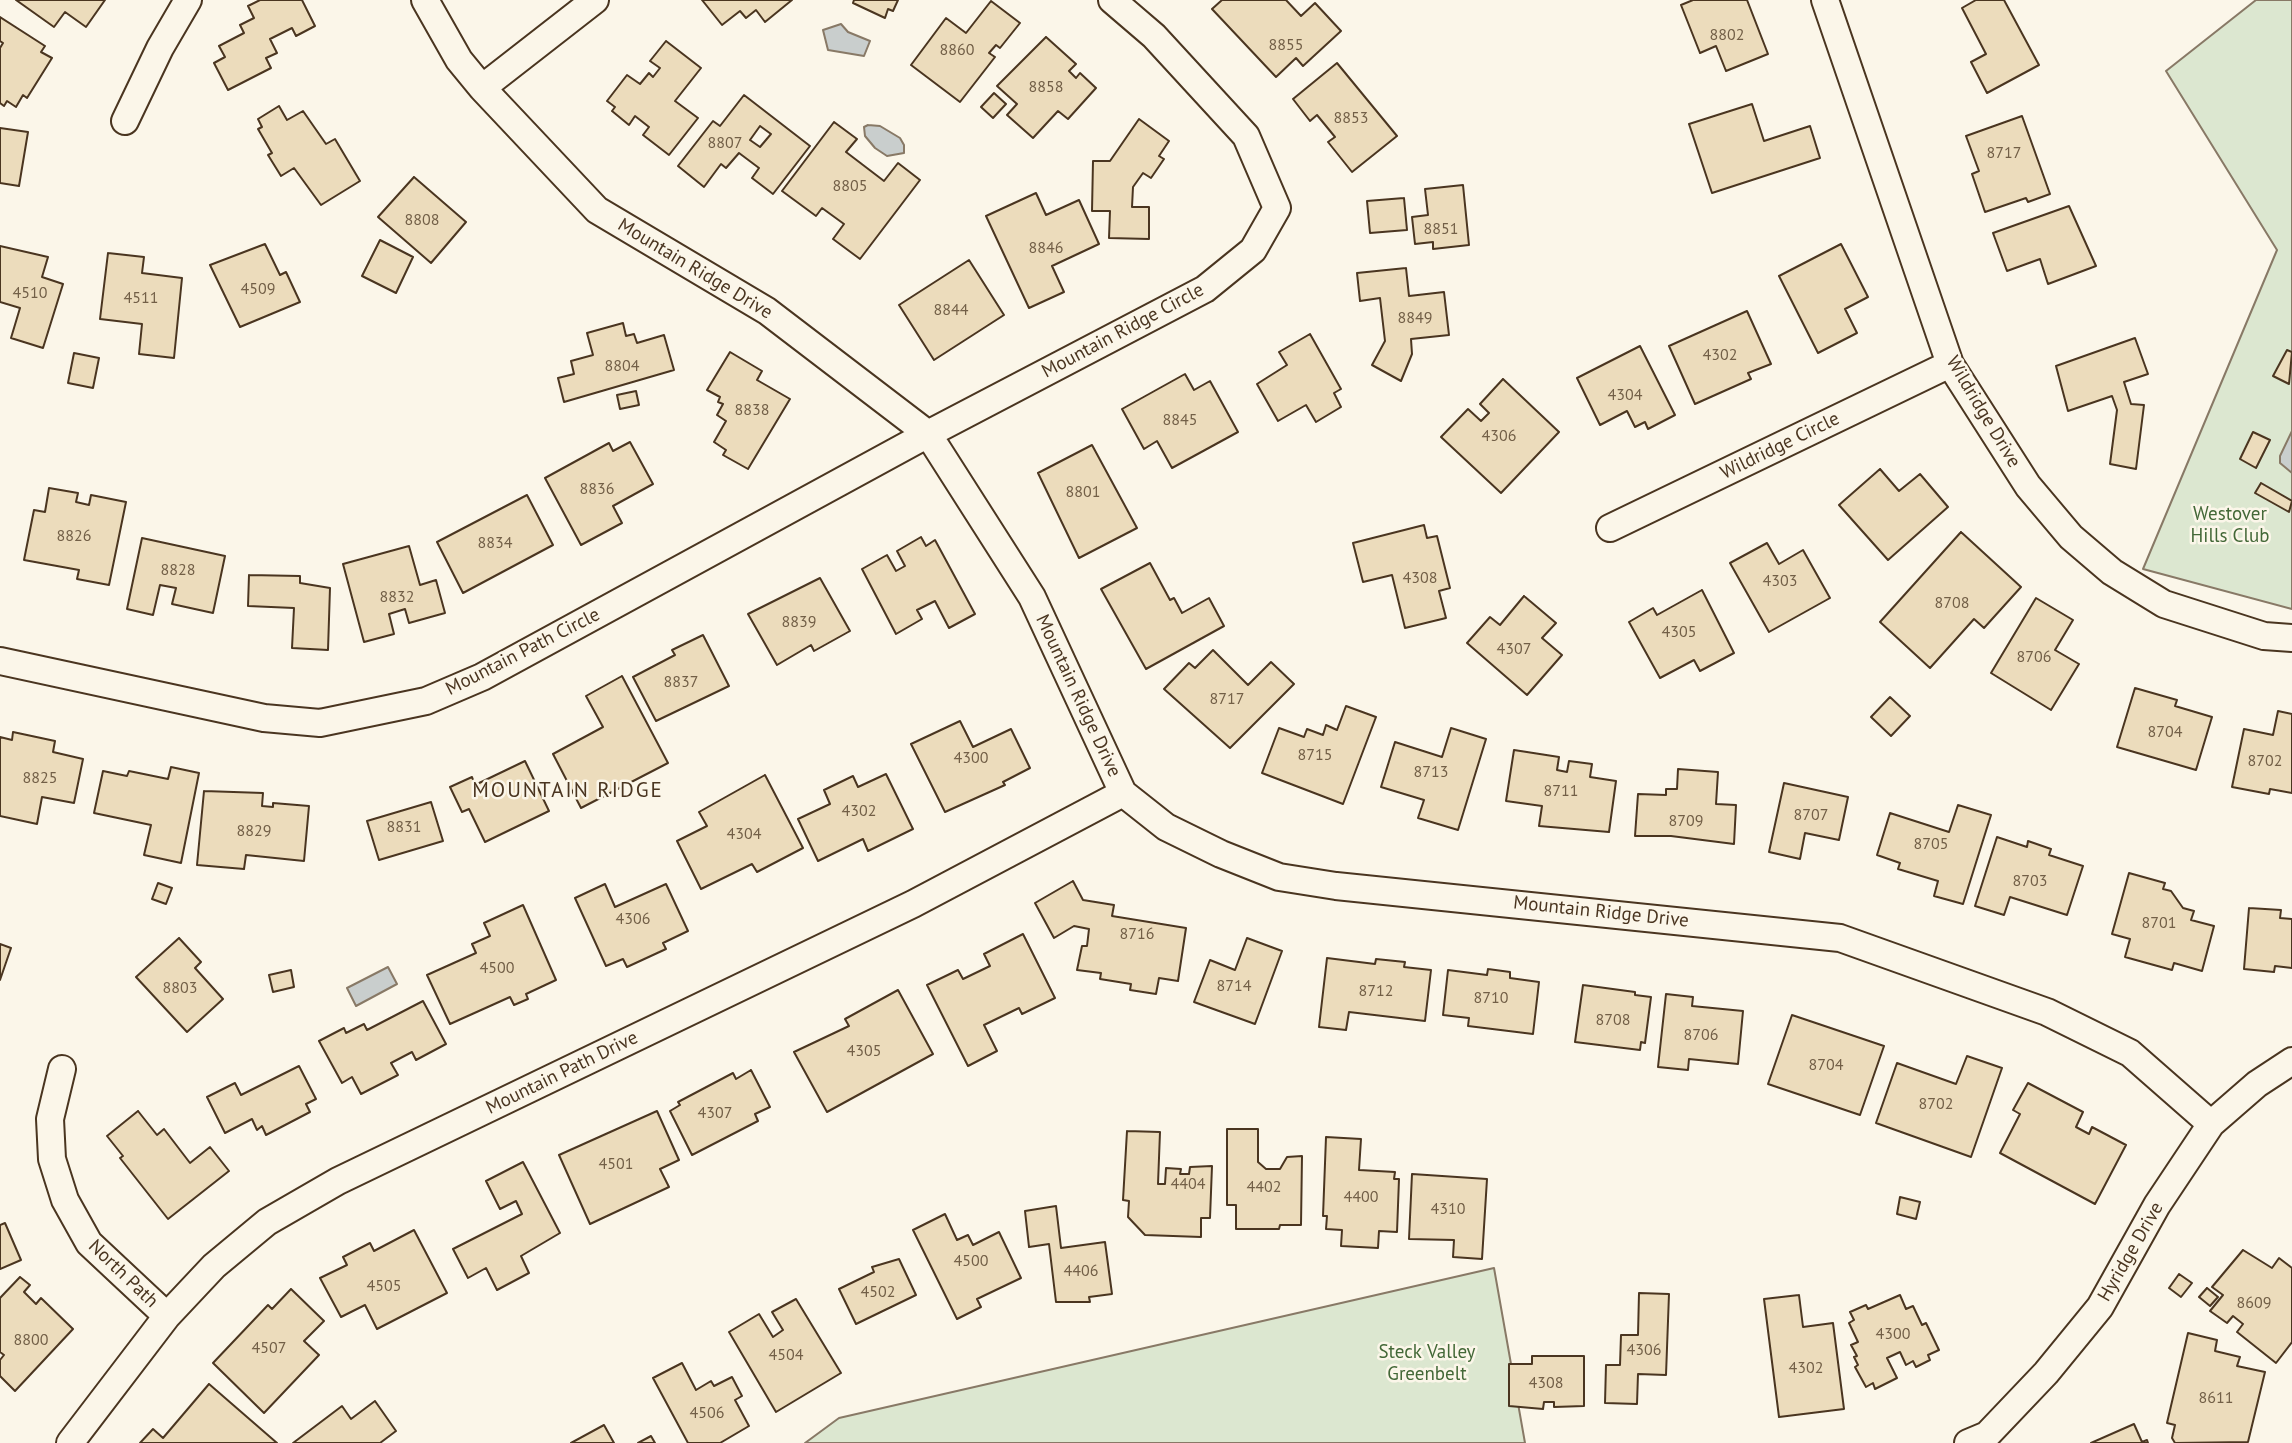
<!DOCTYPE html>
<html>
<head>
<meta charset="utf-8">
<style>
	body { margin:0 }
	canvas { display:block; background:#fbf6e9 }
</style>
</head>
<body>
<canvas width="2292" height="1443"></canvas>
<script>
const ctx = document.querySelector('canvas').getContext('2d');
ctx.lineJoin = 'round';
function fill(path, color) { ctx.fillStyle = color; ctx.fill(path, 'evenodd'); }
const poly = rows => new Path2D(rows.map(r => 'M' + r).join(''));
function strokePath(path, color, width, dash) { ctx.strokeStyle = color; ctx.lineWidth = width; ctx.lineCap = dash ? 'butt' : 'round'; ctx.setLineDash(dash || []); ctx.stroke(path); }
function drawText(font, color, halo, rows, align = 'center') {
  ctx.font = font + ' "PT Sans",sans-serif'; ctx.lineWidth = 5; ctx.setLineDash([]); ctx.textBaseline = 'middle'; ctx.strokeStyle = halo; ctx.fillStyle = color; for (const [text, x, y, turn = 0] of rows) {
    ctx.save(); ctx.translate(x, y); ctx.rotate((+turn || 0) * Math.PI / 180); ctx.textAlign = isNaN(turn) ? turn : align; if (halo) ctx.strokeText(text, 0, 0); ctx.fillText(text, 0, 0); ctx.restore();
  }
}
const green = poly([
	[2256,0,2292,0,2292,609,2143,569,2277,250,2166,71,2256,0],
	[1494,1268,1525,1443,805,1443,839,1418,1494,1268]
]);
fill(green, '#dce7d0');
strokePath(green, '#887966', 2);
const water = poly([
	[841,24,848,32,870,41,864,56,828,50,823,30,841,24],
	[868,125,880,126,900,138,904,145,904,153,887,156,875,148,865,136,864,127,868,125],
	[2292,431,2292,473,2280,463,2280,456,2292,431],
	[388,967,397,984,356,1006,347,988,388,967]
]);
fill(water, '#c9cecd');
strokePath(water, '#887966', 2);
const building = poly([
	[16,0,105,0,86,27,65,12,54,27,16,0],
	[260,0,302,0,315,26,296,36,292,28,270,39,277,53,266,58,271,68,228,90,214,63,225,57,219,46,244,33,240,25,254,18,248,6,260,0],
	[702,0,792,0,765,22,756,10,746,18,740,11,722,25,702,0],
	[854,0,898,0,893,11,888,9,885,18,853,3,854,0],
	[1222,0,1286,0,1301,16,1315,3,1341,31,1303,66,1296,58,1276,77,1212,9,1222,0],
	[1693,0,1747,0,1768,54,1726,71,1716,46,1700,53,1681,5,1693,0],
	[1976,0,2004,0,2039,65,1987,93,1971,62,1986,54,1962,8,1976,0],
	[991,1,1020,23,1000,48,996,45,989,53,995,57,960,102,911,65,946,18,966,33,991,1],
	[0,17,45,46,41,52,52,58,27,98,23,95,16,107,7,101,4,106,0,103,0,48,3,43,0,41,0,17],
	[1046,37,1076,64,1069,71,1076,78,1080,73,1096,88,1068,119,1058,111,1033,138,1007,115,1017,104,997,86,1046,37],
	[666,41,701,68,675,101,698,118,669,155,643,135,649,127,635,116,629,125,612,111,615,107,607,101,627,75,640,84,649,73,653,77,660,68,650,61,666,41],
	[1337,63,1397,136,1352,172,1328,142,1335,137,1317,115,1310,121,1293,99,1337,63],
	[994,93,1006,104,993,118,981,107,994,93],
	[744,95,810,146,773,194,752,178,759,168,739,153,726,168,721,164,704,187,678,166,713,121,720,126,744,95],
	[760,126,771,134,760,147,750,140,760,126],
	[1752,104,1764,141,1810,126,1820,158,1712,193,1689,124,1752,104],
	[279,106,287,120,303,111,326,144,335,139,360,181,321,205,294,168,281,176,268,155,272,153,258,129,262,127,258,119,279,106],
	[2022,116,2050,194,2028,202,2026,198,1985,212,1972,174,1979,171,1966,136,2022,116],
	[1139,119,1169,141,1159,156,1164,159,1151,178,1143,173,1133,187,1132,207,1149,207,1149,239,1109,238,1110,211,1092,211,1093,161,1110,161,1139,119],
	[834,122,857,139,846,152,884,181,898,163,920,180,860,259,833,239,844,224,822,208,816,216,782,191,834,122],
	[0,128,28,132,19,186,0,183,0,128],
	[414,177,466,222,431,263,378,217,414,177],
	[1463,185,1469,245,1433,249,1433,242,1415,244,1412,217,1428,215,1425,189,1463,185],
	[1036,193,1046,215,1079,200,1099,244,1052,266,1064,292,1029,308,986,216,1036,193],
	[1404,198,1407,230,1370,233,1367,201,1404,198],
	[2069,206,2096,266,2048,284,2040,259,2007,271,1993,233,2069,206],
	[380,240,413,257,396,293,362,276,380,240],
	[265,244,280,275,286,272,300,302,240,327,210,265,265,244],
	[1841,244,1868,297,1845,309,1857,333,1818,353,1779,276,1841,244],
	[0,246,48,257,42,277,63,284,43,348,11,338,20,308,0,302,0,246],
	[108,253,144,257,142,273,182,278,174,358,139,354,142,324,100,319,108,253],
	[969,260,1004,315,934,360,899,305,969,260],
	[1406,268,1409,296,1444,292,1449,335,1411,339,1412,354,1401,381,1372,365,1385,341,1380,298,1360,301,1357,273,1406,268],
	[1747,311,1771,364,1748,373,1751,379,1695,404,1669,346,1747,311],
	[623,323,626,336,634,334,637,343,664,335,674,370,564,402,558,378,574,374,571,361,593,355,587,333,623,323],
	[1310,334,1341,389,1334,393,1341,407,1316,422,1306,405,1278,421,1257,384,1287,365,1279,352,1310,334],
	[2135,338,2148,374,2124,382,2131,404,2144,405,2136,469,2110,464,2117,410,2112,396,2068,411,2056,366,2135,338],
	[1640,346,1675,415,1648,429,1645,422,1635,427,1627,411,1600,425,1577,378,1640,346],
	[2287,350,2292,352,2289,384,2273,376,2287,350],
	[730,352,762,371,757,380,790,399,748,469,723,455,726,450,714,442,726,421,717,415,723,404,718,402,720,397,707,390,730,352],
	[74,353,99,358,93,388,68,383,74,353],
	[1185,374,1194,390,1210,381,1238,432,1172,468,1157,441,1144,449,1122,409,1185,374],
	[1503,379,1559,432,1501,493,1441,437,1468,409,1481,421,1489,413,1480,404,1503,379],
	[636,391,639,405,620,409,617,395,636,391],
	[2253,432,2270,440,2256,468,2240,459,2253,432],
	[630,442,653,484,613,506,622,523,581,545,545,478,609,443,613,451,630,442],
	[1092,445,1137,528,1079,558,1038,473,1092,445],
	[1880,469,1899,491,1920,474,1948,507,1888,560,1839,505,1880,469],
	[2261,483,2292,501,2289,512,2255,493,2261,483],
	[49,488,78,493,76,502,89,505,91,495,126,502,109,585,77,579,79,570,24,560,34,510,45,512,49,488],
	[527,495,553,545,463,593,437,542,527,495],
	[1424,525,1427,538,1437,536,1450,588,1439,591,1446,618,1405,628,1392,575,1363,582,1353,543,1424,525],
	[1961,532,2021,587,1984,628,1974,619,1930,668,1880,622,1961,532],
	[921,537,926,546,935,540,975,614,949,628,935,601,917,610,922,619,896,634,862,569,887,555,896,571,905,566,897,551,921,537],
	[142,538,225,556,213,613,172,604,176,588,160,585,153,615,127,609,142,538],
	[1767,543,1779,564,1803,550,1830,598,1769,632,1730,563,1767,543],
	[409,546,420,585,436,580,445,613,409,623,405,609,389,614,394,634,364,642,343,564,409,546],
	[1150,563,1170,600,1174,598,1182,613,1209,598,1224,626,1146,669,1101,589,1150,563],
	[249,575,300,576,300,583,330,588,328,650,292,648,294,608,248,606,249,575],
	[820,578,850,631,814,651,811,645,777,665,748,614,820,578],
	[1702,590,1734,653,1700,671,1694,660,1660,678,1629,622,1653,608,1657,615,1702,590],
	[1524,596,1556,623,1542,638,1562,655,1527,695,1467,643,1490,617,1500,625,1524,596],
	[2036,598,2073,620,2055,650,2079,664,2051,710,1991,673,2036,598],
	[703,635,729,686,656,721,633,677,675,655,672,650,703,635],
	[1213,650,1248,685,1271,662,1294,684,1230,748,1164,689,1189,663,1195,668,1213,650],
	[622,676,668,763,581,808,553,754,603,727,586,696,622,676],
	[2135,688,2177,700,2175,706,2212,717,2196,770,2117,747,2135,688],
	[1890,697,1910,716,1891,736,1871,717,1890,697],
	[1346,706,1376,717,1343,804,1262,773,1279,728,1304,737,1307,729,1323,735,1326,725,1337,730,1346,706],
	[2278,711,2292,714,2292,793,2270,789,2269,794,2232,787,2244,729,2273,735,2278,711],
	[960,721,973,747,1011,729,1030,768,1003,782,1005,785,945,812,911,744,960,721],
	[1451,728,1486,739,1458,830,1418,818,1424,800,1381,787,1395,742,1442,757,1451,728],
	[13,732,55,741,53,752,83,759,74,803,42,797,37,824,0,816,0,737,12,740,13,732],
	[1514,750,1559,757,1557,770,1567,772,1569,761,1592,764,1590,777,1616,781,1609,832,1539,826,1542,806,1506,801,1514,750],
	[525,761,549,811,485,842,469,809,462,812,450,787,472,777,475,785,525,761],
	[171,767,199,773,181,863,144,855,151,825,94,813,103,771,127,776,129,771,168,779,171,767],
	[1678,769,1718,772,1716,804,1736,805,1734,844,1671,836,1635,836,1638,794,1666,795,1666,789,1677,789,1678,769],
	[886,774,913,829,868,851,863,839,818,861,798,819,830,804,824,790,853,776,858,787,886,774],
	[765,775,803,848,757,872,752,864,701,889,677,841,707,826,699,812,765,775],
	[1784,783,1848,797,1839,840,1805,833,1800,859,1769,852,1784,783],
	[204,791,263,793,262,806,273,807,273,803,309,806,304,861,246,855,244,869,197,865,204,791],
	[431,802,443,841,379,860,367,821,431,802],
	[1958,805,1991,815,1963,904,1934,896,1938,881,1898,869,1900,863,1877,855,1890,813,1949,832,1958,805],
	[1997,837,2027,847,2028,841,2051,849,2049,855,2083,866,2067,915,2010,897,2004,915,1975,906,1997,837],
	[2129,873,2165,883,2163,889,2171,891,2183,908,2194,911,2191,920,2214,926,2202,971,2174,963,2172,970,2125,957,2130,939,2112,934,2129,873],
	[1073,881,1083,900,1114,905,1112,916,1186,928,1178,981,1159,978,1156,994,1130,990,1131,984,1100,979,1101,973,1077,970,1082,946,1087,946,1089,929,1074,926,1054,938,1035,903,1073,881],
	[158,883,172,888,166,904,152,899,158,883],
	[605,884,615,907,666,884,688,931,663,943,666,949,627,967,623,959,606,966,575,898,605,884],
	[523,905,556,980,526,994,528,999,514,1005,510,997,450,1024,427,975,476,953,472,944,490,936,484,923,523,905],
	[2249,908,2281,910,2280,918,2292,919,2292,968,2275,966,2274,972,2244,969,2249,908],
	[1023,934,1055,998,1022,1014,1019,1008,984,1025,997,1051,968,1066,927,985,958,970,963,979,990,966,984,954,1023,934],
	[179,938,201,962,195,968,223,999,187,1032,136,977,179,938],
	[1247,938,1282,951,1255,1024,1194,1002,1210,960,1235,970,1247,938],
	[0,944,11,948,0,980,0,944],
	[1327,958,1375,964,1376,959,1405,962,1404,967,1431,970,1425,1021,1349,1012,1346,1030,1319,1027,1327,958],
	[1488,969,1510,972,1510,978,1539,982,1533,1034,1468,1026,1469,1018,1443,1015,1448,970,1487,975,1488,969],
	[291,970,294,987,273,992,269,975,291,970],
	[1583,985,1635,992,1635,995,1651,997,1645,1043,1641,1042,1640,1050,1575,1042,1583,985],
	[898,990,933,1054,827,1112,794,1052,849,1026,845,1019,898,990],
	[1666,994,1693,997,1692,1006,1743,1011,1738,1064,1689,1059,1688,1070,1658,1067,1666,994],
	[423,1001,446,1044,416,1060,412,1052,391,1063,398,1075,361,1094,352,1077,342,1083,319,1041,344,1028,346,1033,364,1024,367,1030,423,1001],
	[1792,1015,1884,1046,1860,1115,1768,1084,1792,1015],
	[1967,1056,2002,1068,1971,1157,1876,1123,1897,1063,1956,1084,1967,1056],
	[299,1066,316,1099,306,1104,310,1112,266,1135,262,1126,257,1130,252,1119,225,1133,207,1097,235,1083,241,1095,299,1066],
	[751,1070,770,1107,755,1114,758,1121,692,1155,670,1111,680,1105,678,1102,733,1073,736,1079,751,1070],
	[2028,1083,2083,1112,2076,1127,2089,1134,2092,1127,2126,1145,2095,1204,2000,1153,2020,1114,2013,1110,2028,1083],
	[138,1111,157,1135,164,1129,190,1163,210,1147,229,1171,168,1219,120,1158,123,1156,107,1136,138,1111],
	[657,1111,679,1160,660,1169,669,1187,590,1224,559,1155,657,1111],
	[1227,1129,1258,1129,1258,1162,1266,1169,1280,1169,1287,1157,1302,1156,1301,1225,1280,1225,1279,1229,1236,1229,1236,1205,1227,1205,1227,1129],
	[1127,1131,1160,1132,1158,1184,1165,1184,1166,1168,1181,1169,1180,1174,1189,1174,1190,1167,1212,1166,1210,1218,1201,1218,1201,1237,1145,1235,1128,1217,1129,1201,1123,1200,1127,1131],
	[1326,1137,1361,1139,1359,1170,1395,1172,1394,1179,1399,1179,1397,1232,1379,1231,1378,1248,1341,1246,1342,1230,1326,1229,1327,1216,1323,1216,1326,1137],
	[523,1162,560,1233,521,1256,529,1273,497,1290,486,1268,468,1278,453,1249,522,1214,516,1201,500,1209,486,1181,523,1162],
	[1412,1174,1487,1179,1482,1259,1453,1257,1454,1240,1409,1239,1412,1174],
	[1900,1197,1920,1202,1916,1219,1897,1214,1900,1197],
	[1056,1206,1061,1248,1105,1242,1112,1294,1089,1297,1090,1302,1056,1302,1049,1244,1029,1247,1025,1211,1056,1206],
	[945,1214,957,1240,968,1235,973,1245,999,1232,1021,1278,977,1299,981,1307,957,1319,913,1230,945,1214],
	[5,1223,21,1260,0,1269,0,1225,5,1223],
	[414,1230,447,1293,377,1329,365,1305,341,1317,320,1278,347,1265,343,1257,370,1243,374,1251,414,1230],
	[2243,1250,2272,1268,2279,1258,2292,1268,2292,1342,2276,1363,2237,1332,2243,1324,2233,1316,2227,1323,2210,1311,2223,1295,2212,1287,2243,1250],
	[899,1259,916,1295,856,1324,839,1289,874,1272,872,1267,899,1259],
	[2179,1274,2192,1283,2181,1297,2169,1288,2179,1274],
	[20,1277,30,1285,24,1292,36,1304,41,1298,73,1329,15,1391,0,1376,0,1360,4,1355,0,1352,0,1298,20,1277],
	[2207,1288,2218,1297,2210,1306,2199,1297,2207,1288],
	[291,1289,324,1321,304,1341,319,1355,264,1413,213,1363,268,1305,272,1309,291,1289],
	[1639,1293,1669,1294,1666,1375,1638,1374,1637,1404,1605,1403,1606,1365,1620,1365,1621,1335,1638,1335,1639,1293],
	[1799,1295,1803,1327,1833,1323,1844,1409,1779,1417,1764,1299,1799,1295],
	[1900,1295,1906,1309,1913,1306,1922,1325,1926,1323,1939,1350,1928,1355,1930,1360,1916,1367,1913,1361,1906,1365,1900,1352,1887,1358,1897,1378,1875,1389,1873,1383,1866,1387,1855,1367,1858,1365,1854,1357,1857,1356,1851,1345,1858,1342,1849,1323,1854,1320,1850,1312,1866,1305,1868,1309,1900,1295],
	[796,1299,841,1373,776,1412,729,1332,759,1314,773,1337,783,1330,772,1312,796,1299],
	[2188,1333,2217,1340,2215,1351,2240,1357,2237,1366,2265,1372,2248,1442,2175,1443,2172,1438,2175,1425,2167,1423,2188,1333],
	[1532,1356,1584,1356,1584,1406,1554,1407,1554,1402,1544,1402,1543,1409,1509,1406,1509,1364,1532,1364,1532,1356],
	[682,1363,696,1390,711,1381,714,1386,732,1377,742,1396,735,1400,749,1426,720,1443,688,1443,653,1378,682,1363],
	[209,1384,277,1443,140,1443,153,1429,163,1438,209,1384],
	[375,1401,396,1431,380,1443,293,1443,342,1406,351,1419,375,1401],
	[2134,1424,2142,1442,2147,1440,2148,1443,2091,1443,2134,1424],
	[604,1425,614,1443,571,1443,604,1425],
	[651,1436,655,1443,638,1443,651,1436]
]);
fill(building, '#ecdcbc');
strokePath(building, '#4a3520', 2);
const street = poly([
	[425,0,459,60,482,88,597,210,767,311,928,434,1032,597,1123,793,1166,827,1221,854,1279,877,1336,886,1840,938,2047,1012,2130,1053,2211,1124],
	[1825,0,1950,364,2028,486,2071,537,2112,572,2164,604,2264,636,2292,638],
	[482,88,595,0],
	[125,121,160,48,188,0],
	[1610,528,1950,364],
	[0,661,264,718,320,723,426,701,482,677,928,434,1205,289,1253,250,1277,208,1246,136,1154,36,1112,0],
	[62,1069,50,1119,52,1159,65,1200,89,1243,167,1316],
	[70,1443,167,1316,214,1266,267,1222,338,1181,913,904,1123,793],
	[1968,1443,1987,1435,2046,1373,2100,1307,2157,1205,2211,1124,2257,1084,2292,1061]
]);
strokePath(street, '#4a3520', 30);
strokePath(street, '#fbf6e9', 26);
drawText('16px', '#725f47', null, [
	["8802",1727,35],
	["8855",1286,45],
	["8860",957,50],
	["8858",1046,87],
	["8853",1351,118],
	["8807",725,143],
	["8717",2004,153],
	["8805",850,186],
	["8808",422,220],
	["8851",1441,229],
	["8846",1046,248],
	["4509",258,289],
	["4510",30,293],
	["4511",141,298],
	["8844",951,310],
	["8849",1415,318],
	["4302",1720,355],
	["8804",622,366],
	["4304",1625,395],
	["8838",752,410],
	["8845",1180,420],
	["4306",1499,436],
	["8836",597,489],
	["8801",1083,492],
	["8826",74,536],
	["8834",495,543],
	["8828",178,570],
	["4308",1420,578],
	["4303",1780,581],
	["8832",397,597],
	["8708",1952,603],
	["8839",799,622],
	["4305",1679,632],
	["4307",1514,649],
	["8706",2034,657],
	["8837",681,682],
	["8717",1227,699],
	["8704",2165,732],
	["8715",1315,755],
	["4300",971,758],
	["8702",2265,761],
	["8713",1431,772],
	["8825",40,778],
	["8711",1561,791],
	["4302",859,811],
	["8707",1811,815],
	["8709",1686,821],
	["8831",404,827],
	["8829",254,831],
	["4304",744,834],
	["8705",1931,844],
	["8703",2030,881],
	["4306",633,919],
	["8701",2159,923],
	["8716",1137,934],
	["4500",497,968],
	["8714",1234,986],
	["8803",180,988],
	["8712",1376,991],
	["8710",1491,998],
	["8708",1613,1020],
	["8706",1701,1035],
	["4305",864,1051],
	["8704",1826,1065],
	["8702",1936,1104],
	["4307",715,1113],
	["4501",616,1164],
	["4404",1188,1184],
	["4402",1264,1187],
	["4400",1361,1197],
	["4310",1448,1209],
	["4500",971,1261],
	["4406",1081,1271],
	["4505",384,1286],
	["4502",878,1292],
	["8609",2254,1303],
	["4300",1893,1334],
	["8800",31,1340],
	["4507",269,1348],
	["4306",1644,1350],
	["4504",786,1355],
	["4302",1806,1368],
	["4308",1546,1383],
	["8611",2216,1398],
	["4506",707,1413]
]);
drawText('19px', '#4a3520', '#fbf6e9', [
	["Mountain Ridge Drive",695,269,31],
	["Mountain Ridge Circle",1123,331,-28],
	["Wildridge Drive",1983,412,59],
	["Wildridge Circle",1780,446,-26],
	["Mountain Path Circle",523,652,-27],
	["Mountain Ridge Drive",1078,696,65],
	["Mountain Ridge Drive",1601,912,6],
	["Mountain Path Drive",562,1073,-26],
	["Hyridge Drive",2131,1252,-60],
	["North Path",123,1274,44]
]);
drawText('19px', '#436837', '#fbf6e9', [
	["Westover",2230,515],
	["Hills Club",2230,537],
	["Steck Valley",1427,1353],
	["Greenbelt",1427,1375]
]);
ctx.letterSpacing = '2px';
drawText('21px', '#4a3520', '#fbf6e9', [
	["MOUNTAIN RIDGE",568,791]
]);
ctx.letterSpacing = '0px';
</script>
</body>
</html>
